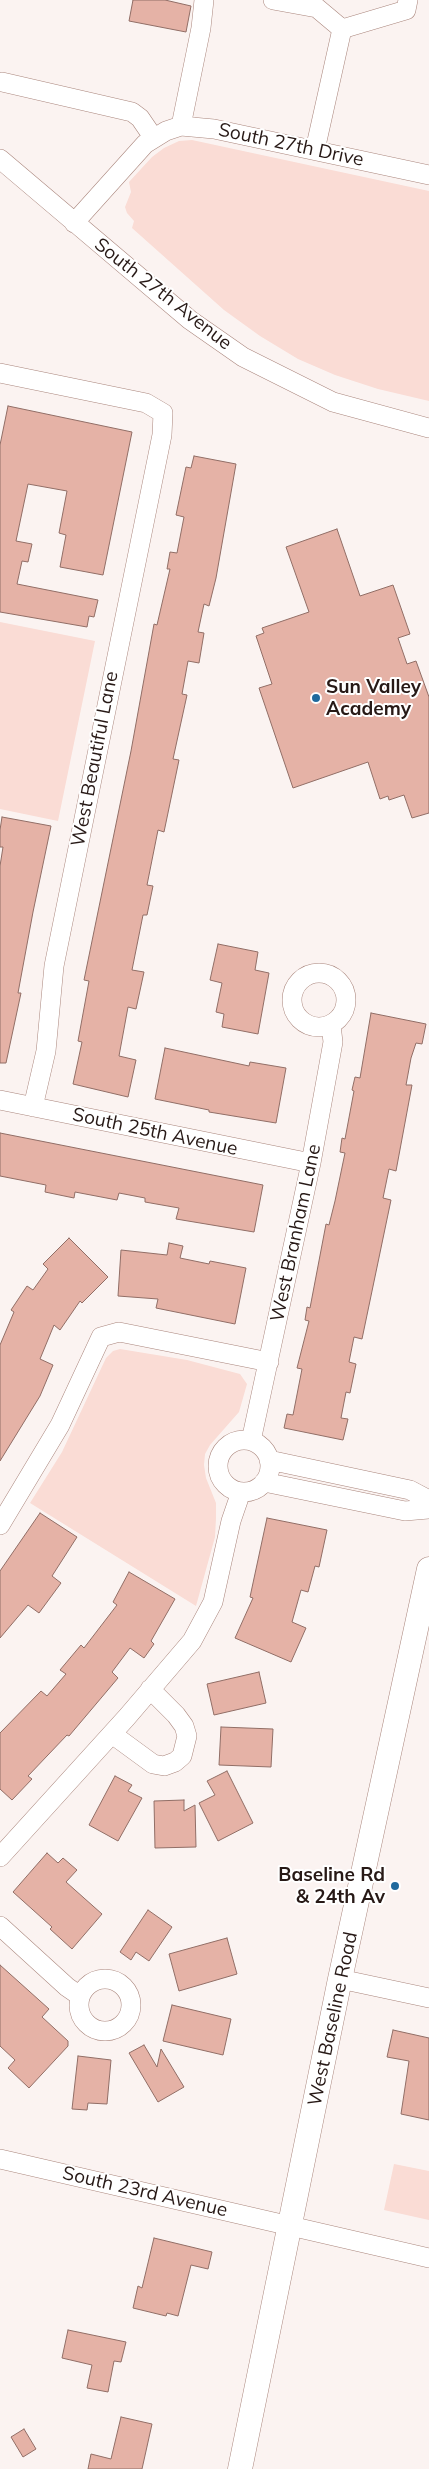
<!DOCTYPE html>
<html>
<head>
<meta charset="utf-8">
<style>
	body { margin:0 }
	canvas { display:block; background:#fbf3f1 }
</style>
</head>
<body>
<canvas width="429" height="2469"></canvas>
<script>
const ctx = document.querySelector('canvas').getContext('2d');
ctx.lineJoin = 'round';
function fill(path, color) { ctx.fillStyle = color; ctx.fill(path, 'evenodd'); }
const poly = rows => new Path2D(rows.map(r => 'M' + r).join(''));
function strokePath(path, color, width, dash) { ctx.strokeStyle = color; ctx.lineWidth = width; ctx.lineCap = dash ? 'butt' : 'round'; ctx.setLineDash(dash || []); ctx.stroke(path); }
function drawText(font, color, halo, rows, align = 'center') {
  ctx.font = font + ' Mulish,sans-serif'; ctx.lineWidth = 4; ctx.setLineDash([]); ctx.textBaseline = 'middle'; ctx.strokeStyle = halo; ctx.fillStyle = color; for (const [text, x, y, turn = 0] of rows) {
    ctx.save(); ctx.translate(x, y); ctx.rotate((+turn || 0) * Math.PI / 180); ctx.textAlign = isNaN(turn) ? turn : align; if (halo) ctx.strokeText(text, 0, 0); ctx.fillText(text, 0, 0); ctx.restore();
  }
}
fill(poly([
	[192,140,429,191,429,401,378,389,335,375,298,359,260,336,224,310,132,228,134,221,127,213,125,207,131,192,129,182,152,157,164,148,179,141],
	[0,622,95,641,58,821,0,809],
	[120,1349,187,1360,240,1374,247,1384,239,1412,210,1445,205,1454,204,1465,206,1478,216,1503,216,1518,215,1537,196,1606,30,1503,62,1452,106,1358,113,1351],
	[394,2164,429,2171,429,2220,384,2210]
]), '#fadcd5');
const building = poly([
	[133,0,165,0,191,6,186,32,129,21,133,0],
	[8,406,132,432,103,575,60,567,66,535,59,533,67,491,28,484,16,541,32,544,28,562,22,561,17,584,98,600,94,617,89,616,87,627,0,612,0,445,8,406],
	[194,456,236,464,216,578,209,606,204,604,198,632,204,633,199,663,188,661,182,694,187,695,173,759,179,760,164,832,158,830,147,885,153,886,147,915,143,915,132,970,144,972,136,1009,128,1007,119,1056,136,1060,128,1097,73,1084,82,1042,78,1041,89,981,84,980,131,751,154,624,157,625,170,569,167,569,170,552,177,553,184,517,176,515,186,467,191,468,194,456],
	[337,529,360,596,393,585,410,634,398,638,407,664,416,661,429,697,429,813,412,818,404,795,389,800,388,796,380,799,368,762,293,788,259,688,272,684,256,636,264,633,262,628,309,612,286,547,337,529],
	[2,817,51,826,33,912,18,993,21,993,6,1063,0,1063,0,866,3,847,0,847,0,830,2,817],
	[218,944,258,952,255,970,269,973,258,1034,222,1027,224,1014,216,1012,222,983,210,980,218,944],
	[371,1013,426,1024,422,1044,416,1043,411,1058,406,1085,412,1085,396,1171,389,1169,383,1198,391,1200,362,1339,354,1337,349,1362,356,1364,350,1393,346,1392,341,1418,348,1419,343,1440,284,1428,287,1414,293,1415,302,1369,297,1368,309,1321,305,1320,307,1307,310,1308,326,1224,329,1225,335,1201,345,1153,340,1152,342,1138,345,1139,354,1091,352,1090,355,1077,360,1078,371,1013],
	[165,1048,249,1066,250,1062,286,1068,276,1123,209,1112,209,1110,155,1099,165,1048],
	[0,1133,263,1185,254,1232,176,1219,179,1208,145,1202,145,1198,119,1193,117,1200,75,1192,74,1198,45,1192,46,1185,0,1176,0,1133],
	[69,1238,108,1277,82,1303,80,1301,60,1330,54,1325,40,1359,53,1365,40,1396,0,1461,0,1345,14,1312,11,1310,27,1286,33,1290,48,1269,43,1264,69,1238],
	[169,1243,183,1246,180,1258,209,1264,210,1261,246,1268,235,1324,156,1308,158,1299,118,1296,121,1250,167,1255,169,1243],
	[40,1513,77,1537,52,1576,61,1583,39,1613,28,1605,0,1638,0,1571,40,1513],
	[267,1518,327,1530,319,1567,315,1566,308,1592,301,1590,292,1622,306,1628,291,1662,235,1638,253,1598,250,1597,267,1518],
	[129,1572,175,1599,151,1641,154,1644,144,1658,130,1648,112,1672,118,1678,69,1736,67,1735,28,1776,32,1779,12,1800,0,1789,0,1733,41,1691,47,1696,66,1674,60,1670,81,1645,84,1648,117,1605,113,1602,129,1572],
	[259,1672,266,1703,214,1715,207,1684,259,1672],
	[221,1727,273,1729,271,1767,219,1765,221,1727],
	[227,1771,253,1823,218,1841,199,1803,215,1795,207,1781,227,1771],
	[115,1776,132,1785,128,1791,142,1798,118,1841,89,1825,115,1776],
	[184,1800,184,1811,195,1805,196,1847,155,1848,154,1801,184,1800],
	[47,1853,58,1863,63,1858,77,1870,66,1882,102,1914,72,1949,50,1929,52,1927,13,1892,47,1853],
	[148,1910,172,1927,149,1961,136,1952,131,1960,120,1952,148,1910],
	[227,1938,237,1974,179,1991,169,1954,227,1938],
	[0,1965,49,2009,42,2017,68,2041,68,2046,29,2088,8,2068,15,2060,0,2046,0,1965],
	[172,2005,231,2019,223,2055,163,2041,172,2005],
	[393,2030,429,2038,429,2120,401,2114,409,2061,387,2057,393,2030],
	[144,2045,157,2067,161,2049,184,2087,158,2102,129,2053,144,2045],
	[78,2056,111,2060,107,2104,88,2103,87,2110,72,2109,78,2056],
	[154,2238,212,2252,208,2269,191,2265,178,2316,167,2313,166,2316,133,2308,138,2286,142,2288,154,2238],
	[68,2330,126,2342,121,2362,114,2361,108,2392,87,2388,92,2365,62,2358,68,2330],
	[121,2417,152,2424,142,2469,88,2469,91,2454,111,2459,121,2417],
	[24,2429,36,2449,23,2457,11,2437,24,2429]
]);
fill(building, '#e5b2a6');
strokePath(building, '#916e66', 1);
const minor = poly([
	[273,0,317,8,342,29,315,150],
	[342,29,406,10,408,0],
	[2,82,132,112,140,118,153,137],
	[181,126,201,28,204,0],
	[0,159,190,320,243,357,333,402,429,428],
	[74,223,145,144,166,131,181,126,214,129,429,175],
	[0,373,146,403,163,413,162,435,54,966,46,1051,33,1107],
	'292 1000a27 27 0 1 1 54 0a27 27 0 1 1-54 0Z',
	[0,1100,311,1163],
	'218 1466a26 26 0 1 1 52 0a26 26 0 1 1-52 0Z',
	[251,1441,311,1163,333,1042,331,1025],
	[269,1460,410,1490,429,1500],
	[264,1482,405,1511,429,1509],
	[0,1525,60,1425,101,1337,119,1332,269,1362],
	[112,1734,153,1764,164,1766,175,1762,182,1756,187,1736,184,1726,176,1715,150,1689],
	[0,1857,127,1717,192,1641,213,1602,231,1521,241,1492],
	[0,1926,67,1987,80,1996],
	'79 2005a26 26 0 1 1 52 0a26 26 0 1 1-52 0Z',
	[340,1979,429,1998],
	[0,2159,429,2258]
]);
const major = poly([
	[240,2469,340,1979,429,1569]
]);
strokePath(minor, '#aa867d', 20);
strokePath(major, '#aa867d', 25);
strokePath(minor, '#fff', 19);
strokePath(major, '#fff', 24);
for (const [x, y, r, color] of [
	[316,698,5,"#1f699d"],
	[395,1886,5,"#1f699d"]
]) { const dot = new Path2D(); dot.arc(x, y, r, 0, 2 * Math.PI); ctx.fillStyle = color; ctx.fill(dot); strokePath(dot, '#fff', 2); }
drawText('19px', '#271916', '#fff', [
	["South 27th Drive",291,145,12],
	["South 27th Avenue",163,294,38],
	["West Beautiful Lane",95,759,-79],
	["South 25th Avenue",155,1132,12],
	["West Branham Lane",296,1233,-78],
	["West Baseline Road",333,2019,-78],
	["South 23rd Avenue",145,2192,13]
]);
drawText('bold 19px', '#271916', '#fff', [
	["Sun Valley",326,687],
	["Academy",326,709],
	["Baseline Rd",385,1875,"right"],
	["& 24th Av",385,1897,"right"]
], 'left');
</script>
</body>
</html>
